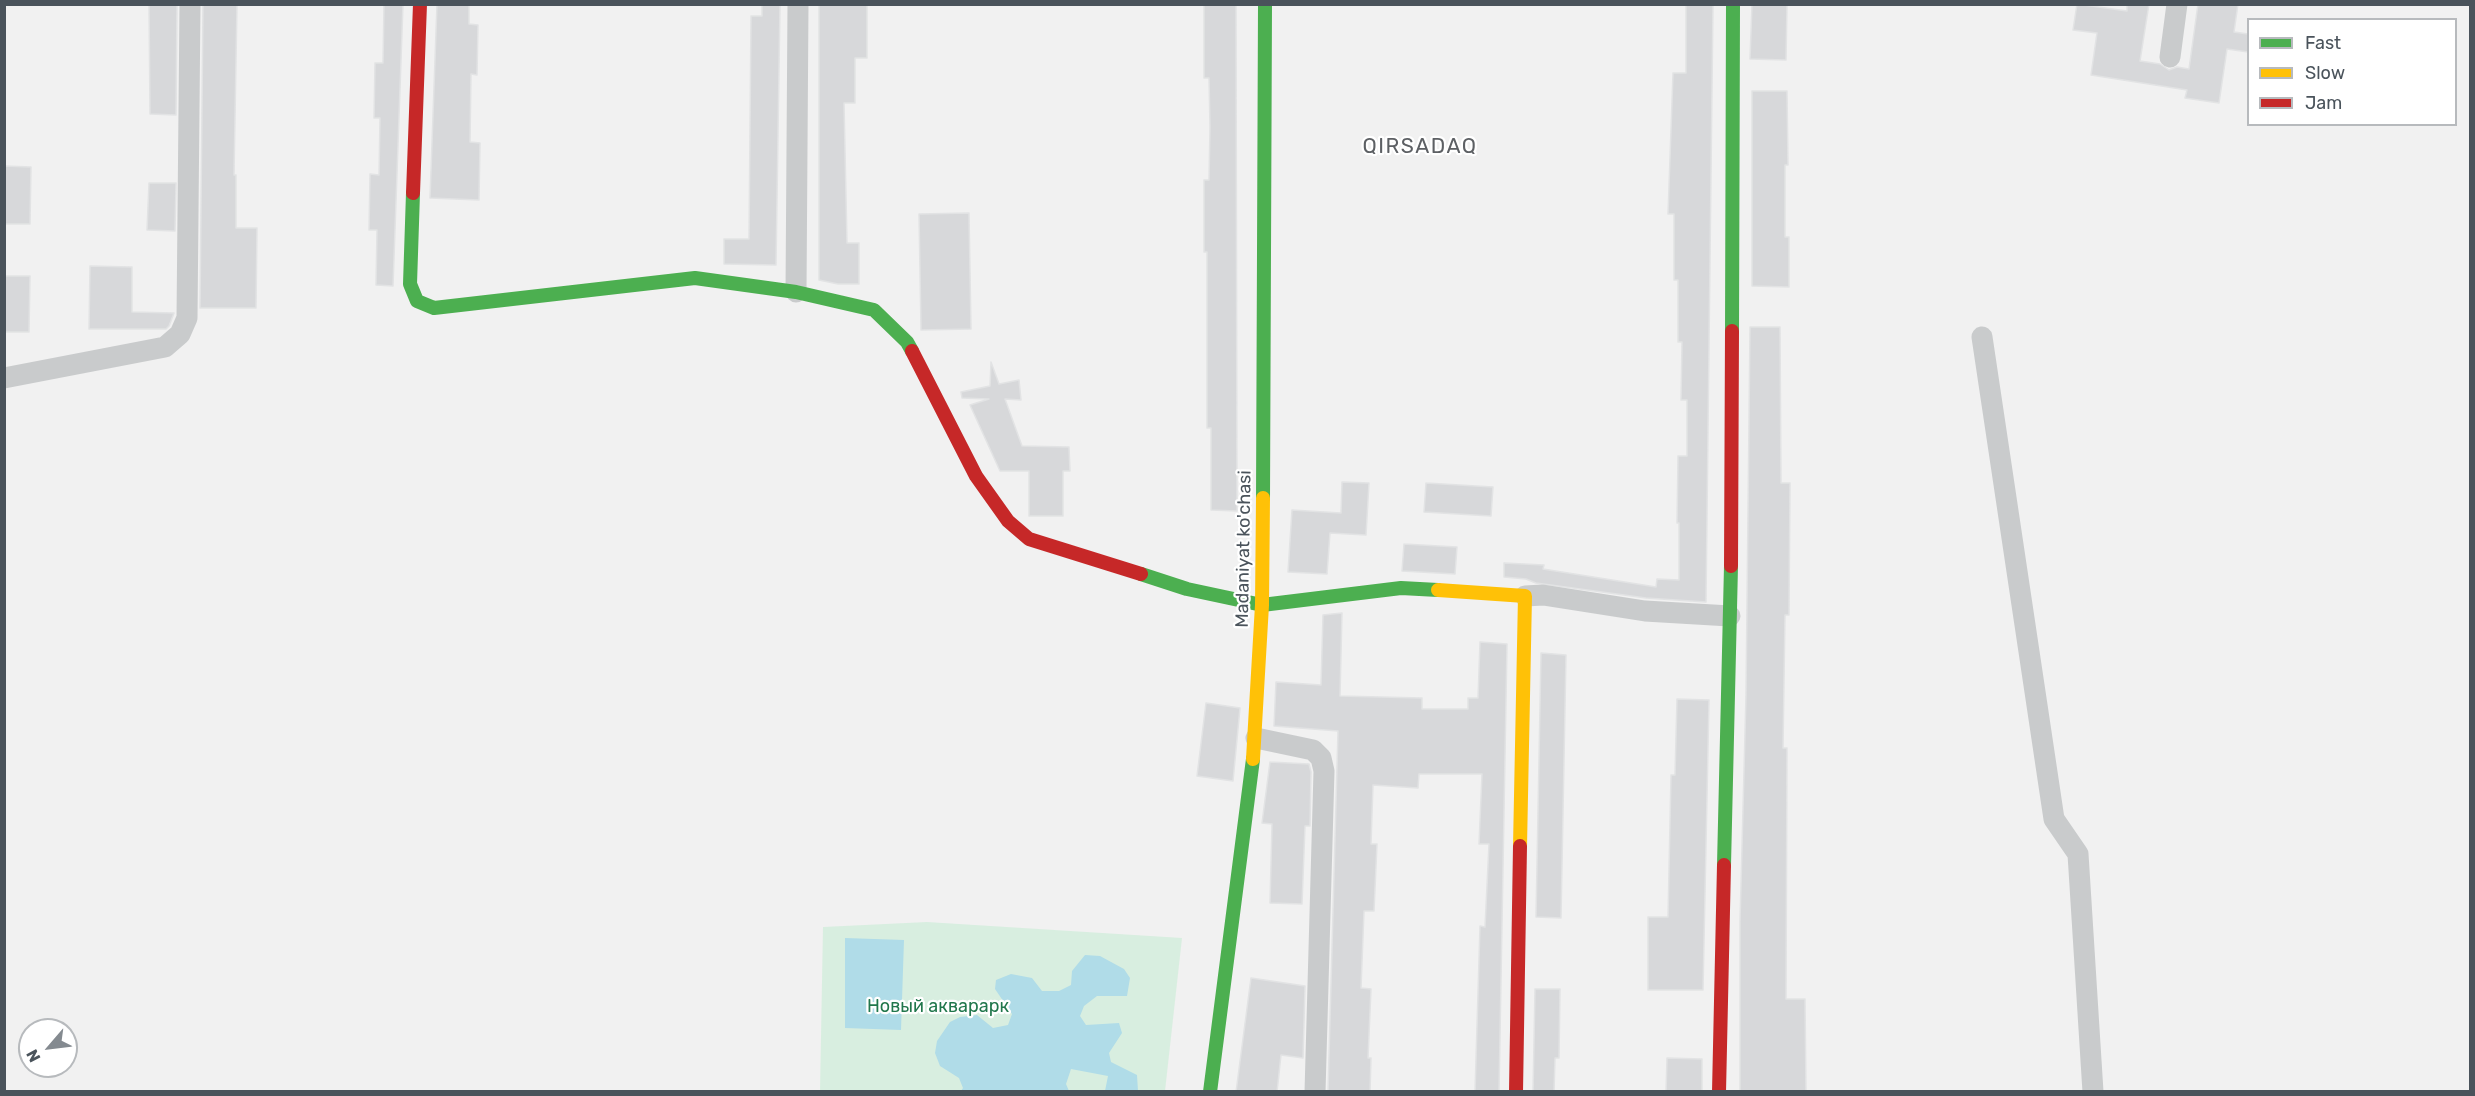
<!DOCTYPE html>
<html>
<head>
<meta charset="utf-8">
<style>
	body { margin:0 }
	#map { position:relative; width:2475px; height:1096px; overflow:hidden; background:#f1f1f1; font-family:Rubik,sans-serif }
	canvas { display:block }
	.frame { position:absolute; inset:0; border:6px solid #4a535b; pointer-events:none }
	.legend { position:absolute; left:2247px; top:18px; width:210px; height:108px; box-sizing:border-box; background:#fff; border:2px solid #b7babd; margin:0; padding:8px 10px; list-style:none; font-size:18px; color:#4a535b }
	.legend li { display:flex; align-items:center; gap:12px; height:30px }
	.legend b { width:30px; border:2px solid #b7babd }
	.north { position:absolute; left:18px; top:1018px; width:60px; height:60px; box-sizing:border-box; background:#fff; border:2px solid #b7babd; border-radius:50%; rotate:242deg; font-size:16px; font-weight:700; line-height:24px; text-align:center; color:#4a535b }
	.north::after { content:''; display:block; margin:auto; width:21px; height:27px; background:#848a90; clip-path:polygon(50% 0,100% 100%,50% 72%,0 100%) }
</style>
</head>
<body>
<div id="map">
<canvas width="2475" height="1096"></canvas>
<div class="frame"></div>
<ul class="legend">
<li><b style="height:8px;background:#4caf50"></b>Fast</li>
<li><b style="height:8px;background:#ffc107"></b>Slow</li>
<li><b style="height:8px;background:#c62828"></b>Jam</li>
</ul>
<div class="north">N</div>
</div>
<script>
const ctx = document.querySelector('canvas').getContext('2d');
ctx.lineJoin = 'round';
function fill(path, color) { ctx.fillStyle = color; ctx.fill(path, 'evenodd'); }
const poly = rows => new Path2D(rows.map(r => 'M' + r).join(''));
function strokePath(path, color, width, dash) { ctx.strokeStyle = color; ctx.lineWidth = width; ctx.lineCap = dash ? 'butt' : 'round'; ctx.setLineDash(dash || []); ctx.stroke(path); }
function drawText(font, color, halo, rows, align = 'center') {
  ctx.font = font + ' Rubik,sans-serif'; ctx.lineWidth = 4.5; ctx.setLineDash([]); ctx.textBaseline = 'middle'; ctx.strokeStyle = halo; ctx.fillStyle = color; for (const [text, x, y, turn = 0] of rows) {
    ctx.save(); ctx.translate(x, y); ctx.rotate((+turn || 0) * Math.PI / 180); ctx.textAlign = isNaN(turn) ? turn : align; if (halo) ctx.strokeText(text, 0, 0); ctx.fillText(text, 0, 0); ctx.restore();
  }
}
fill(poly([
	[927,922,1182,938,1165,1091,820,1092,823,927]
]), '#d8eee0');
fill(poly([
	[845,938,904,940,901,1030,845,1028],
	[1085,955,1100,956,1124,969,1130,978,1127,996,1097,996,1084,1006,1080,1016,1086,1025,1119,1023,1122,1033,1109,1053,1111,1062,1137,1075,1138,1091,1105,1091,1108,1076,1071,1069,1066,1084,1069,1091,961,1091,963,1088,959,1078,940,1066,935,1053,937,1041,950,1022,960,1017,977,1015,993,1028,1008,1025,1012,1014,995,989,996,980,1011,974,1032,978,1042,991,1059,991,1071,985,1072,971]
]), '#b0dce8');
const building = poly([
	[149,4,177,4,176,115,150,114,149,4],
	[203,4,237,4,234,175,236,175,236,228,257,228,256,308,200,308,203,4],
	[384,4,403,4,393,286,376,285,377,230,369,230,370,174,379,175,380,118,374,118,375,63,383,63,384,4],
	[437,4,469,4,469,24,478,25,477,75,471,74,470,142,480,143,479,200,430,198,437,4],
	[762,4,780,4,776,265,724,264,724,239,749,239,751,16,762,16,762,4],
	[819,4,867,4,867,58,855,58,855,103,844,103,847,243,859,243,859,284,838,284,819,280,819,4],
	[1204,4,1236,4,1237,511,1211,510,1211,428,1207,428,1207,252,1204,252,1204,180,1209,180,1210,127,1209,78,1204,78,1204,4],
	[1686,4,1713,4,1706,602,1646,598,1536,583,1526,579,1504,577,1504,563,1544,565,1543,569,1656,587,1657,579,1679,580,1679,523,1677,523,1678,456,1687,456,1687,400,1681,400,1682,342,1678,342,1678,280,1674,280,1674,214,1668,214,1673,73,1686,73,1686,4],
	[1752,4,1787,4,1786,60,1750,59,1752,4],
	[2077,4,2127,11,2127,4,2149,4,2140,61,2160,64,2169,70,2177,67,2189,69,2198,4,2238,4,2234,32,2248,34,2248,52,2227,49,2219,103,2185,98,2187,90,2091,75,2097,33,2073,30,2077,4],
	[1752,91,1787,91,1788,165,1785,165,1785,237,1789,237,1789,287,1752,286,1752,91],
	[4,166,31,167,30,224,4,224,4,166],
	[149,183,176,183,175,231,147,230,149,183],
	[969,213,971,329,921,330,919,214,969,213],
	[90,266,132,267,132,312,174,313,169,326,166,329,89,329,90,266],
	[4,276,30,276,29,332,4,332,4,276],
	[1750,327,1780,327,1781,483,1790,483,1789,615,1785,615,1783,748,1787,748,1786,999,1805,999,1806,1092,1740,1092,1740,922,1746,695,1750,327],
	[991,362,999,384,1019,380,1021,400,1005,399,1022,446,1069,447,1070,471,1063,471,1063,516,1029,516,1029,471,1000,471,970,405,989,399,962,398,961,392,990,386,991,362],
	[1342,482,1369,483,1366,535,1330,533,1327,574,1288,572,1292,510,1341,513,1342,482],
	[1426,483,1493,487,1491,516,1424,512,1426,483],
	[1404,544,1457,547,1455,574,1402,571,1404,544],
	[1342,613,1340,696,1422,698,1422,709,1468,709,1468,698,1478,698,1480,642,1507,644,1499,1092,1475,1092,1480,926,1485,927,1489,844,1479,844,1482,774,1419,774,1418,788,1373,785,1371,844,1377,844,1374,911,1364,911,1361,988,1371,989,1368,1058,1371,1058,1370,1092,1328,1092,1338,731,1274,726,1276,682,1321,685,1323,615,1342,613],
	[1541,653,1566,655,1561,918,1536,917,1541,653],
	[1677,699,1709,700,1703,990,1648,990,1648,917,1668,917,1671,775,1675,775,1677,699],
	[1206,703,1240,708,1233,781,1197,776,1206,703],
	[1270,762,1309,764,1311,772,1310,826,1305,826,1302,904,1270,903,1272,824,1262,823,1270,762],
	[1251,978,1305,986,1303,1058,1281,1055,1277,1092,1236,1092,1251,978],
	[1535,989,1560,989,1559,1058,1555,1058,1554,1092,1533,1092,1535,989],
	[1667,1058,1702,1059,1702,1092,1666,1092,1667,1058]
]);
fill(building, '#d7d8da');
strokePath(building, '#e2e3e4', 1.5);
strokePath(poly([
	[2170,57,2177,4],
	[796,292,798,4],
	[1982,337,2054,819,2078,854,2093,1092],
	[4,378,165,347,180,334,187,318,190,4],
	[1525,596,1543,595,1645,611,1730,616],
	[1256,738,1313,750,1321,758,1324,771,1315,1092]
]), '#c9cbcc', 21);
strokePath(poly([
	[413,193,410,284,417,301,434,308,695,278,796,292,874,310,907,342,912,351],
	[1732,331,1733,4],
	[1263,498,1265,4],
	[1141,574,1187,589,1262,605,1401,588,1438,590],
	[1724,865,1731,566],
	[1210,1092,1253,759]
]), '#4caf50', 14);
strokePath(poly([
	[1438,590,1525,596,1520,846],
	[1253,759,1262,605,1263,498]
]), '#ffc107', 14);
strokePath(poly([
	[413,193,420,4],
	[912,351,976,476,1008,521,1029,539,1141,574],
	[1731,566,1732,331],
	[1516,1092,1520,846],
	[1719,1092,1724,865]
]), '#c62828', 14);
drawText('18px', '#4a535b', '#fff', [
	["Madaniyat ko'chasi",1244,549,-89]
]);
drawText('18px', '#21774c', '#fff', [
	["Новый акварарк",938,1007]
]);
ctx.letterSpacing = '1.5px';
drawText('21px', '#5d6064', '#fff', [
	["QIRSADAQ",1420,147]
]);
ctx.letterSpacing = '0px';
</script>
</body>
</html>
